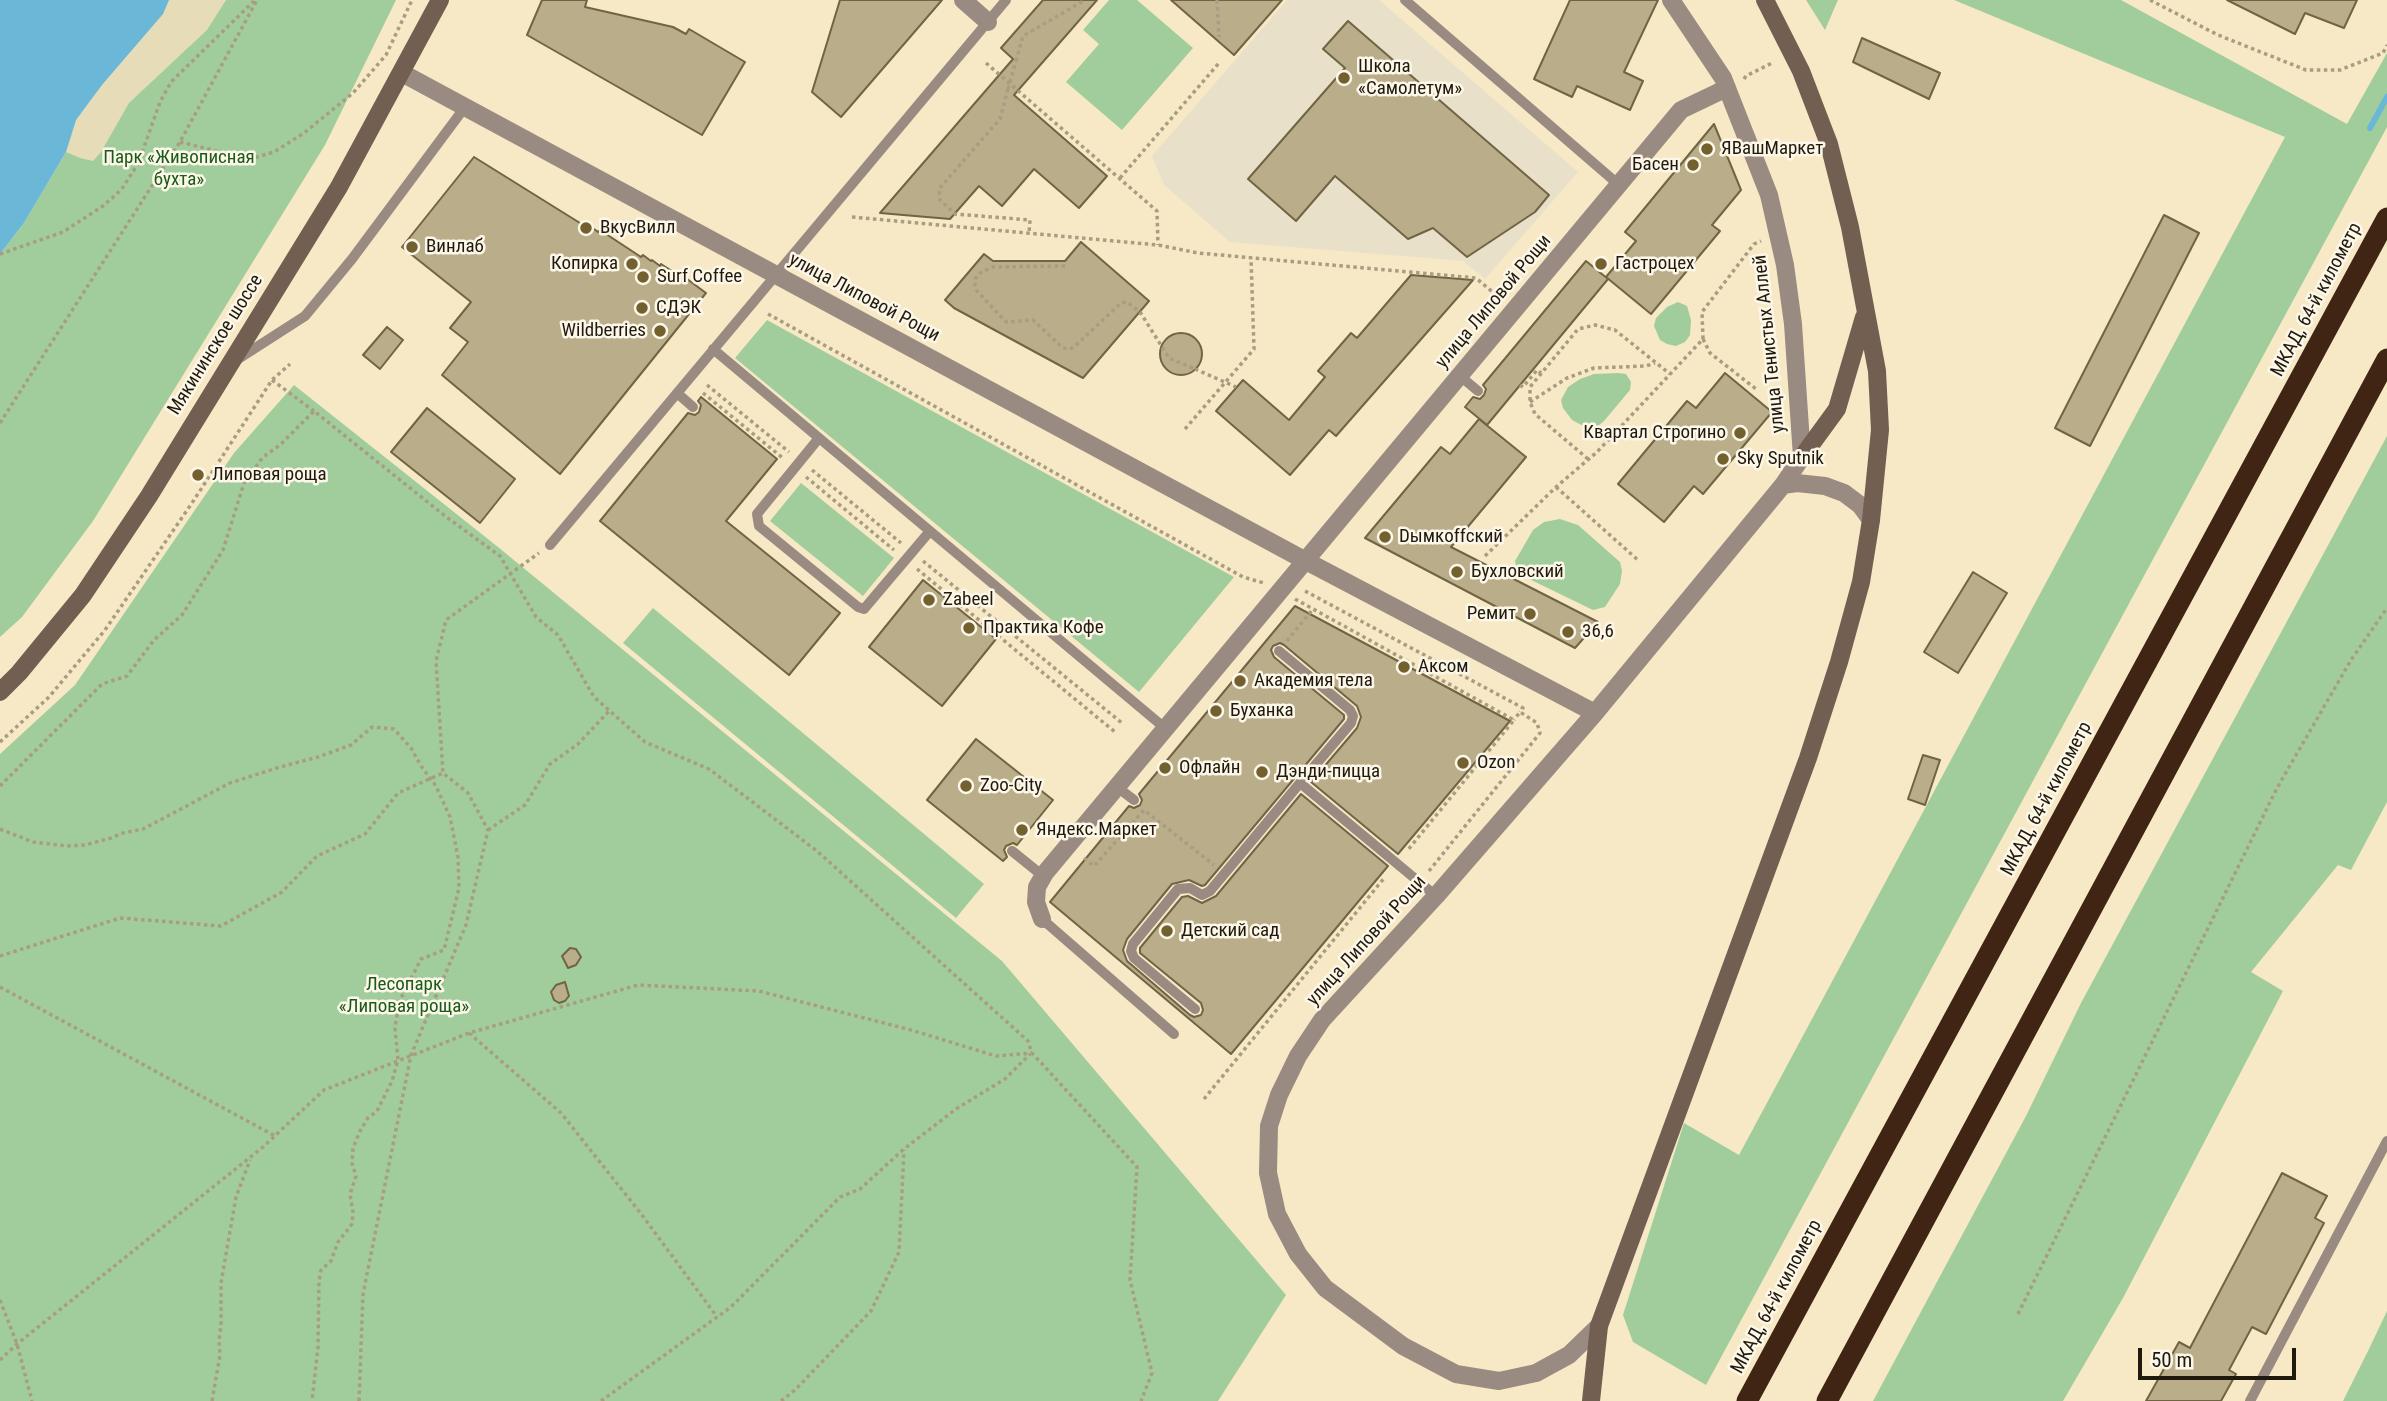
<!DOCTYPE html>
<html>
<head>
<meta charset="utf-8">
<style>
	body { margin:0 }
	#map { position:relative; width:2387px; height:1401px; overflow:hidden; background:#f7e9c5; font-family:"Roboto Condensed",sans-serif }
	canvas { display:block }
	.scale { position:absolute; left:2138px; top:1348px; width:158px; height:32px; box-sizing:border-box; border:4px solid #1f1a0d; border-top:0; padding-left:9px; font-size:21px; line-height:24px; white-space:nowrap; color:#1f1a0d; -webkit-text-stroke:5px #fdf7e9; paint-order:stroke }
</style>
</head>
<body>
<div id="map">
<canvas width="2387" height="1401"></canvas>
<div class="scale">50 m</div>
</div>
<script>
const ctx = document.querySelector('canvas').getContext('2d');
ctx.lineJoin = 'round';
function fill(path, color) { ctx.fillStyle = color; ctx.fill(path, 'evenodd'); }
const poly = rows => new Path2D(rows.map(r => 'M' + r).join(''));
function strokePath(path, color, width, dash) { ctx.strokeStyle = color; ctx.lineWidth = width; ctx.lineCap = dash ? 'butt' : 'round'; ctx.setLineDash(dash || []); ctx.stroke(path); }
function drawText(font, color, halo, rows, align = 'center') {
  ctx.font = font + ' "Roboto Condensed",sans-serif'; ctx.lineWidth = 5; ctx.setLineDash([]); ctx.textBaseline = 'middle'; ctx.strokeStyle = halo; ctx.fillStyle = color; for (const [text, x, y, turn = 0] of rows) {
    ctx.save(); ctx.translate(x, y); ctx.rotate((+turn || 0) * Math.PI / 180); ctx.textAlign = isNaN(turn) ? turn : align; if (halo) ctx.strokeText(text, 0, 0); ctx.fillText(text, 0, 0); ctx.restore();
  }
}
fill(poly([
	[1287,0,1379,0,1578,172,1485,279,1463,261,1230,242,1164,185,1152,156]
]), '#e9e0ca');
fill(poly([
	[169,0,396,0,325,145,93,521,22,617,0,637,0,254,24,223,66,152,76,120,163,14],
	[1109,0,1137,0,1193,48,1122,130,1066,82,1099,44,1083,30],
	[1806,0,1838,0,1825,30],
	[1954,0,2121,0,2347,124,2387,53,2387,127,1706,1385,1633,1342,1623,1315,1684,1123,1739,1155,2285,137],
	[1678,302,1687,306,1691,320,1690,335,1685,342,1676,346,1667,344,1660,340,1654,326,1656,318,1667,307],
	[767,320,1234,577,1139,692,735,358],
	[1618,373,1626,374,1631,382,1630,390,1604,421,1598,426,1589,429,1572,420,1563,408,1561,400,1568,387,1580,379,1594,374],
	[294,385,498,547,1002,961,1286,1295,1218,1401,0,1401,0,754,75,685,234,453],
	[2387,436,2387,802,2351,870,2338,865,2251,972,2283,991,2123,1298,2063,1401,1873,1401,2026,1116,2081,1003],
	[801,483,894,558,863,596,770,521],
	[1560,519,1578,525,1620,562,1622,571,1620,584,1605,607,1593,610,1525,577,1517,570,1515,561,1533,530,1544,522],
	[653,608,984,884,956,918,623,643],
	[2387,1311,2387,1401,2343,1401,2368,1351]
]), '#a1cd9d');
fill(poly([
	[169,0,226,0,207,30,129,103,101,152,93,161,80,158,66,152,76,120,102,85,163,14]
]), '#e6ddb8');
fill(poly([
	[0,0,169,0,163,14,102,85,76,120,66,152,24,223,0,254]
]), '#6bb7d8');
strokePath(poly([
	[2370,128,2387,97]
]), '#6bb7d8', 6);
const building = poly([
	[542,0,587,0,585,7,673,27,686,34,689,29,745,62,702,135,527,35,542,0],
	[840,0,942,0,841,117,812,92,840,0],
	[1043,0,1097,0,1014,95,1107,176,1079,208,1034,169,1002,206,979,186,950,219,880,213,1013,59,1001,48,1043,0],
	[1171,0,1282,0,1234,55,1171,0],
	[1570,0,1658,0,1624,72,1643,81,1630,110,1577,86,1572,97,1534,79,1570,0],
	[2227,0,2357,0,2344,28,2305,13,2295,34,2227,0],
	[1348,21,1549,195,1535,212,1467,257,1433,228,1408,239,1335,176,1296,221,1248,179,1345,68,1323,49,1348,21],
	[1862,38,1940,73,1929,99,1853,62,1862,38],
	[1714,124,1741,190,1712,225,1720,231,1651,314,1606,277,1636,241,1625,232,1714,124],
	[474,157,588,228,590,226,598,232,600,230,641,257,643,255,651,261,652,260,660,266,661,264,678,275,679,273,706,293,560,474,442,375,468,342,450,328,471,302,402,247,474,157],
	[2164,215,2199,233,2090,446,2055,428,2164,215],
	[1081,242,1149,301,1083,378,954,308,945,300,984,254,993,261,1065,261,1081,242],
	[1586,261,1608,279,1487,425,1465,407,1473,397,1480,399,1484,395,1486,389,1483,385,1586,261],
	[1411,275,1473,280,1336,436,1329,430,1290,475,1216,411,1243,380,1289,420,1325,377,1318,371,1351,333,1357,338,1411,275],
	[387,327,403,340,380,369,363,355,387,327],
	'1160 354a21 21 0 1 1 42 0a21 21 0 1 1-42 0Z',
	[1725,373,1772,412,1703,494,1694,486,1664,522,1618,484,1687,401,1696,408,1725,373],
	[701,397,777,459,726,521,840,613,789,675,600,521,688,413,695,415,699,412,701,405,698,401,701,397],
	[427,408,515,479,480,523,391,452,427,408],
	[1479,419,1526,457,1451,547,1598,622,1575,648,1365,538,1441,447,1450,454,1479,419],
	[1973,572,2007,593,1958,673,1924,652,1973,572],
	[923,580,996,639,942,706,869,647,923,580],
	[1295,606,1510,721,1398,854,1311,782,1357,728,1361,717,1357,706,1284,645,1280,643,1273,646,1271,650,1274,657,1344,715,1344,719,1205,885,1202,886,1189,880,1172,884,1127,939,1123,950,1127,961,1190,1015,1194,1017,1201,1015,1203,1010,1201,1003,1140,953,1140,948,1182,897,1188,896,1202,903,1216,896,1301,794,1388,866,1231,1054,1050,902,1129,806,1134,808,1140,805,1142,800,1139,794,1295,606],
	[976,739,1053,800,1017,845,1013,843,1006,846,1004,850,1007,857,1003,861,927,800,976,739],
	[1923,755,1940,760,1925,805,1908,799,1923,755],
	[570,948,576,949,581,957,576,965,568,968,562,956,570,948],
	[565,982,569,996,565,1001,559,1003,554,1000,551,992,556,985,565,982],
	[2282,1173,2327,1196,2315,1218,2324,1223,2266,1334,2252,1327,2229,1370,2236,1374,2221,1401,2146,1401,2179,1342,2190,1348,2282,1173]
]);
fill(building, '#baad8a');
strokePath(building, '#706444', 2);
strokePath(poly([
	[1217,0,1219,37],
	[2150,0,2218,35,2306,70,2340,70,2383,53,2387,45],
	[1016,61,1023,36,1085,0],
	[986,63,1157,211,1158,245],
	[1744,79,1746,76,1772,63],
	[1008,89,1000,119,939,189,940,200,955,214,1030,220,1029,233],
	[180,142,233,155,257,157,274,152,304,133,353,93,386,55,412,0],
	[1120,178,1219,63],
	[852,217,1158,245,1198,253,1476,278,1495,294],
	[0,254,63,232,103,206,121,190,138,164,160,102,171,82,254,1],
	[1065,266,992,267,980,273,975,279,975,285,977,291,1003,319,1007,322,1033,320,1063,348,1070,349,1075,346,1121,303,1127,302,1140,312,1169,358,1195,369],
	[768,314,1243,577,1264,583],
	[1703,339,1710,353,1756,389],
	[272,380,314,411],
	[707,385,789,452],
	[1520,385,1523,387,1537,370,1541,373],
	[703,393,784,459],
	[1530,402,1567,378,1594,368,1646,366,1655,363],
	[0,423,180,142,257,0],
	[1185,429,1254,349,1251,258],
	[1588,459,1535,414,1530,402,1530,387,1578,329,1595,325,1615,330,1670,374],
	[812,470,901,543],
	[806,477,894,550],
	[1556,487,1639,561],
	[1485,556,1556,487,1597,452,1703,339,1702,312,1754,244,1761,241],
	[923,561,1122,723],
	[917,569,1115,732],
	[1305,591,1523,708,1520,712],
	[1295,599,1514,720,1407,851],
	[1287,641,1313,609],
	[0,742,49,697,105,630,192,503,272,380,290,364],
	[0,786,102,684,127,676,154,640,182,615,223,550,244,483,263,457,280,445,314,411,445,516,500,556,536,617,558,635,594,697,645,742,709,769,817,851,1028,1041,1032,1053,1137,1167,1130,1280,1152,1373,1141,1401],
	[0,829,33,842,67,846,85,845,111,838,123,833,143,829,230,783,280,767,318,757,351,745,372,727,394,729,411,748,421,766,436,786,450,817,458,857,459,888,444,950,421,959,399,1002,395,1028,398,1060,392,1081,377,1111,368,1118,360,1131,353,1148,352,1163,356,1176,350,1194,353,1212,352,1224,338,1242,331,1261,321,1270,319,1281,318,1347,312,1401],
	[488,830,525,805,550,764,578,744,610,710],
	[1084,858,1094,866,1144,810,1214,865],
	[1429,871,1540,733,1537,723,1520,712,1514,720],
	[0,956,120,918,221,926,282,892,317,856,365,834,398,793,443,773],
	[0,987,275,1136],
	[469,1033,561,1113,642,1215,717,1317],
	[1204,1099,1385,877],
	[0,1300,17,1344,32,1401],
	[2018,1314,2277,788,2351,660,2387,608],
	[0,1360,17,1344,263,1147,324,1090,469,1033,638,985,759,991,911,1030,996,1056,1032,1053],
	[212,1401,220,1355,219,1341,221,1324,221,1283,236,1197,250,1160],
	[359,1401,363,1294,411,1055,466,925,488,830,468,793,443,773,436,661,446,620,539,553],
	[601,1401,731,1307,840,1197,860,1189,904,1149,956,1109,1005,1079,1030,1054],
	[781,1401,795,1390,871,1311,899,1252,904,1150]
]), '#a89d82', 3.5, [3.5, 3.5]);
strokePath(poly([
	[1405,0,1619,185],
	[713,349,1166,729],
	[235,361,305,316,352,259,465,107],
	[1460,376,1478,391],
	[677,393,693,407],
	[819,438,757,514,759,526,858,607,864,609,930,531],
	[550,545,1006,0],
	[1279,651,1350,710,1353,716,1351,723,1300,783],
	[1117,787,1134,800],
	[1012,851,1043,876],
	[1042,919,1174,1034],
	[1195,1009,1134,958,1131,951,1133,944,1178,889,1190,888,1202,895,1210,891,1300,783,1436,896],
	[2250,1401,2387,1141]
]), '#9a8b82', 10);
strokePath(poly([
	[963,0,988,22],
	[402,73,1306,561,1595,713],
	[1783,485,1797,483,1825,486,1844,493,1860,505,1871,520],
	[1042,919,1036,902,1037,887,1045,873,1681,110,1727,88],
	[1599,1326,1569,1355,1536,1373,1499,1381,1456,1374,1403,1346,1325,1288,1298,1254,1277,1214,1268,1173,1269,1126,1279,1095,1298,1056,1322,1020,1436,896,1595,713,1783,485,1802,457,1793,324,1785,265,1769,195,1723,78,1671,0]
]), '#9a8b82', 18);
strokePath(poly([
	[1802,457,1837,409,1864,317],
	[0,692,19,673,83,595,149,496,339,187,440,0],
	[1591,1401,1599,1326,1808,758,1839,662,1861,582,1871,520,1880,430,1877,371,1850,227,1829,144,1801,71,1765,0]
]), '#735e52', 18);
strokePath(poly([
	[1747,1401,2387,218],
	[1827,1401,2387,359]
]), '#402514', 21);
strokePath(poly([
	[1008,89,1016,61],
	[1195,369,1236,387]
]), '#a89d82', 3.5, [3.5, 3.5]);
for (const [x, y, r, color] of [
	[1344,78,7,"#72602e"],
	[1707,149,7,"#72602e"],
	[1693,165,7,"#72602e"],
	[586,228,7,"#72602e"],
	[412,247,7,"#72602e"],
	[632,264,7,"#72602e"],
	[1601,264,7,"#72602e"],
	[643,277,7,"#72602e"],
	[642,308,7,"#72602e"],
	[660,331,7,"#72602e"],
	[1740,433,7,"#72602e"],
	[1723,459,7,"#72602e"],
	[198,475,7,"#72602e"],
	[1385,537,7,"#72602e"],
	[1457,572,7,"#72602e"],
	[929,600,7,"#72602e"],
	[1530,614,7,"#72602e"],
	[969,628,7,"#72602e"],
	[1568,632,7,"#72602e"],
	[1404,667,7,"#72602e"],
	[1240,681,7,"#72602e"],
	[1216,711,7,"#72602e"],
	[1463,763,7,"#72602e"],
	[1165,768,7,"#72602e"],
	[1262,772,7,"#72602e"],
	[966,786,7,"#72602e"],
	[1022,830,7,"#72602e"],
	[1167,931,7,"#72602e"]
]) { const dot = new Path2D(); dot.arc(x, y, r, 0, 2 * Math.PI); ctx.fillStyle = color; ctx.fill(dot); strokePath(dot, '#fdf7e9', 2.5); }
drawText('19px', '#1f1a0d', '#fdf7e9', [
	["Школа",1358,67],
	["«Самолетум»",1358,89],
	["ЯВашМаркет",1721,149],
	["Басен",1679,165,"right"],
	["ВкусВилл",600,228],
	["Винлаб",426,247],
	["Копирка",618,264,"right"],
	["Гастроцех",1615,264],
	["Surf Coffee",657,277],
	["СДЭК",656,308],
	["Wildberries",646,331,"right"],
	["Квартал Строгино",1726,433,"right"],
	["Sky Sputnik",1737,459],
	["Липовая роща",212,475],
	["Dымкoffский",1399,537],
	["Бухловский",1471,572],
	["Zabeel",943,600],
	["Ремит",1516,614,"right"],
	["Практика Кофе",983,628],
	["36,6",1582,632],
	["Аксом",1418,667],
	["Академия тела",1254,681],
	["Буханка",1230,711],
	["Ozon",1477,763],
	["Офлайн",1179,768],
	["Дэнди-пицца",1276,772],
	["Zoo-City",980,786],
	["Яндекс.Маркет",1036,830],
	["Детский сад",1181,931]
], 'left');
drawText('19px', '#195b18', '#fdf7e9', [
	["Парк «Живописная",179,158],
	["бухта»",179,180],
	["Лесопарк",404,985],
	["«Липовая роща»",404,1007]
]);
drawText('19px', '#1f1a0d', '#fdf7e9', [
	["улица Липовой Рощи",864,298,28],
	["МКАД, 64-й километр",2317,300,-62],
	["улица Липовой Рощи",1494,302,-50],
	["улица Тенистых Аллей",1770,344,-96],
	["Мякининское шоссе",216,345,-58],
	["МКАД, 64-й километр",2047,799,-62],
	["улица Липовой Рощи",1367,941,-48],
	["МКАД, 64-й километр",1777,1297,-62]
]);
</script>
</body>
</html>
